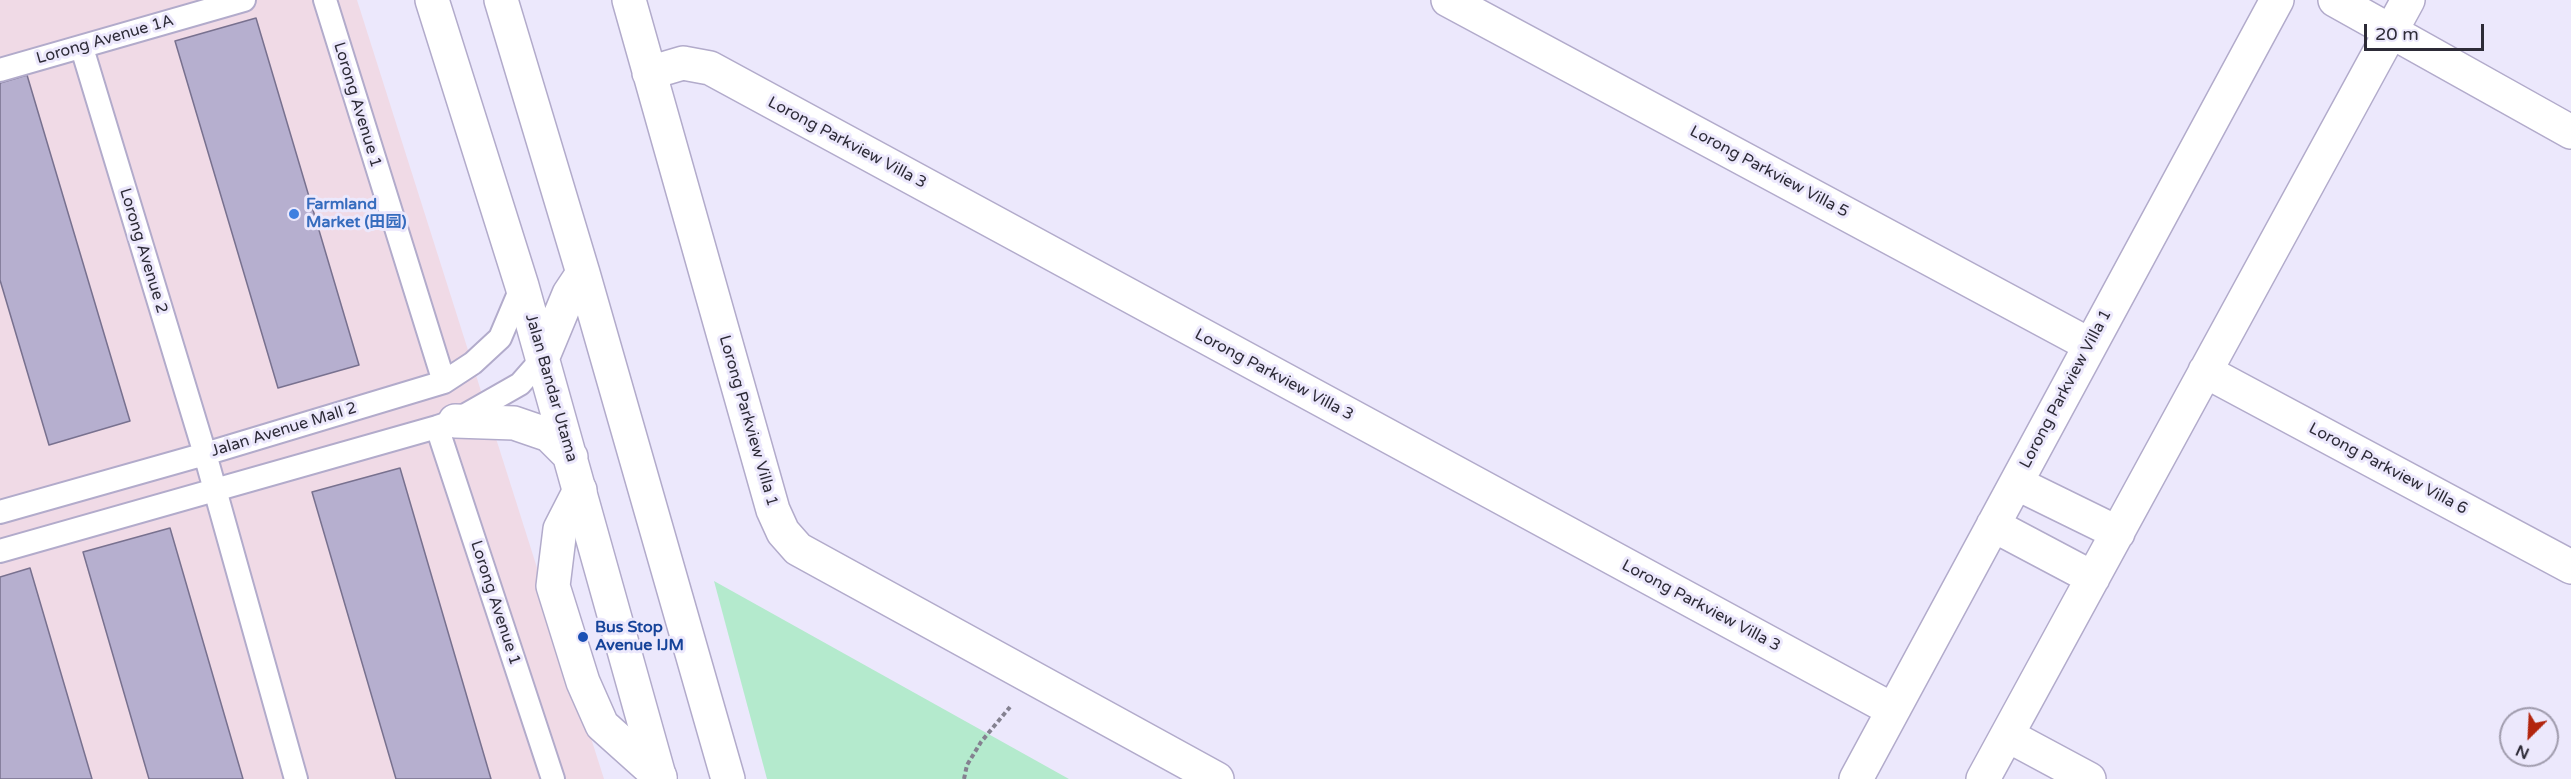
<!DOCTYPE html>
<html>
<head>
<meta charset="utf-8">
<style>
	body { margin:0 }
	#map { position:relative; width:2571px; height:779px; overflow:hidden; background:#ece8fc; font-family:"Varela Round",sans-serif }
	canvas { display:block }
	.north { position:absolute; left:2499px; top:707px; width:60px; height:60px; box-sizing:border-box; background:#ece8fc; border:2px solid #a09cad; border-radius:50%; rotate:204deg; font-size:16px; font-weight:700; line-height:24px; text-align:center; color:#2d2b37 }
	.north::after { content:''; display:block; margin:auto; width:21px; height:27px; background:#b2240d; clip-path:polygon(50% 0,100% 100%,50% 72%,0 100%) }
	.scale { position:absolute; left:2364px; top:24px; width:120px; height:27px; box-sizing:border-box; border:3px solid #2d2b37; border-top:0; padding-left:8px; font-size:18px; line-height:21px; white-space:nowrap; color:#2d2b37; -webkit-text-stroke:4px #ece8fc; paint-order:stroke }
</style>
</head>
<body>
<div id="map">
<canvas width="2571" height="779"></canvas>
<div class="north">N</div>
<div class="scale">20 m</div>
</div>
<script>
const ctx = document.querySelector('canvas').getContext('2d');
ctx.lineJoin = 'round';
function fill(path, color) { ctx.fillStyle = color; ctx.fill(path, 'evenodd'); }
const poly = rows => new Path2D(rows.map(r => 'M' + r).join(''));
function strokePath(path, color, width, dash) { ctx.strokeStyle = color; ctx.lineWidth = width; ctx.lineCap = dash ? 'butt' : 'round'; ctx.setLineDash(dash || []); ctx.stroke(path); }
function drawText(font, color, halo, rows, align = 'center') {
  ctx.font = font + ' "Varela Round","Noto Sans SC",sans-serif'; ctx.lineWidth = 6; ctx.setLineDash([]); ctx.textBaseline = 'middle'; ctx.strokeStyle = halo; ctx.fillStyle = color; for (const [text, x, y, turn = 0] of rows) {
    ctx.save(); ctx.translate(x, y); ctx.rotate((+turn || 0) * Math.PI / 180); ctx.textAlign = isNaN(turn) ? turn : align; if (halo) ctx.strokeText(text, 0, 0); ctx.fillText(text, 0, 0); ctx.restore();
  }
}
fill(poly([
	[0,0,357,0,604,779,0,779]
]), '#f0dae6');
fill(poly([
	[714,581,1069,779,767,779]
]), '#b4eacd');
const building = poly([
	[256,18,359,365,278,388,175,41,256,18],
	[27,75,130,421,49,445,0,280,0,83,27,75],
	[400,468,491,779,396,779,312,492,400,468],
	[170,528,243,779,149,779,83,552,170,528],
	[30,568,92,779,0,779,0,577,30,568]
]);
fill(building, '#b6afcf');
strokePath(building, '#78718f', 1.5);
const lane = poly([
	[325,0,444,382],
	[82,48,205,454,296,779],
	[0,70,244,0],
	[437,427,553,779],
	[0,512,205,454,444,382,473,363,500,338,522,286],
	[0,551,437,427,455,421,520,384,542,359]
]);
const street = poly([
	[629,0,773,510,783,532,798,549,1217,779],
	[1448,0,2090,345],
	[2335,0,2571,132],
	[649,73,683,63,710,68,1893,710],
	[2205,371,2571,567],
	[2016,483,2118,533],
	[580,490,560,529,553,586,583,682,602,725,660,777],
	[1993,525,2093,578],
	[2007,735,2089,779],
	[1856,779,2277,0],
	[1983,779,2408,0]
]);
const secondary = poly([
	[432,0,522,286,660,779],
	[501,0,583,273,728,779],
	[542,359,569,294,583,273],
	[455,421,514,423,549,435,571,457]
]);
strokePath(lane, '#b2abcb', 26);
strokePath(street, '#b2abcb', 36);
strokePath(secondary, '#b2abcb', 36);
strokePath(poly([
	[964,779,967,765,981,742,1010,707]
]), '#848190', 4, [4.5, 3]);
strokePath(lane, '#fff', 22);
strokePath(street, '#fff', 33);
strokePath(secondary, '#fff', 33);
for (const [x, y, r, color] of [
	[294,214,6,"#3f7fe0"],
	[583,637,6,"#1a4fb4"]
]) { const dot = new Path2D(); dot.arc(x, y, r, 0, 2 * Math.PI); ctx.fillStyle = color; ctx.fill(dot); strokePath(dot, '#ece8fc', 2); }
drawText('16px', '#2d2b37', '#ece8fc', [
	["Lorong Avenue 1A",105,40,-16],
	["Lorong Avenue 1",357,105,73],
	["Lorong Parkview Villa 3",847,143,28],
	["Lorong Parkview Villa 5",1769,172,28],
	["Lorong Avenue 2",143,251,73],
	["Lorong Parkview Villa 3",1274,375,28],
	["Jalan Bandar Utama",551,388,74],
	["Lorong Parkview Villa 1",2066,389,-62],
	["Lorong Parkview Villa 1",748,421,74],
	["Jalan Avenue Mall 2",284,430,-17],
	["Lorong Parkview Villa 6",2388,469,28],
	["Lorong Avenue 1",495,603,72],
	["Lorong Parkview Villa 3",1701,606,28]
]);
drawText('bold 16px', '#366cbe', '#ece8fc', [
	["Farmland",306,205],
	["Market (田园)",306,223]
], 'left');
drawText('bold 16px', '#164399', '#ece8fc', [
	["Bus Stop",595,628],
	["Avenue IJM",595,646]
], 'left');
</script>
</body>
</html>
